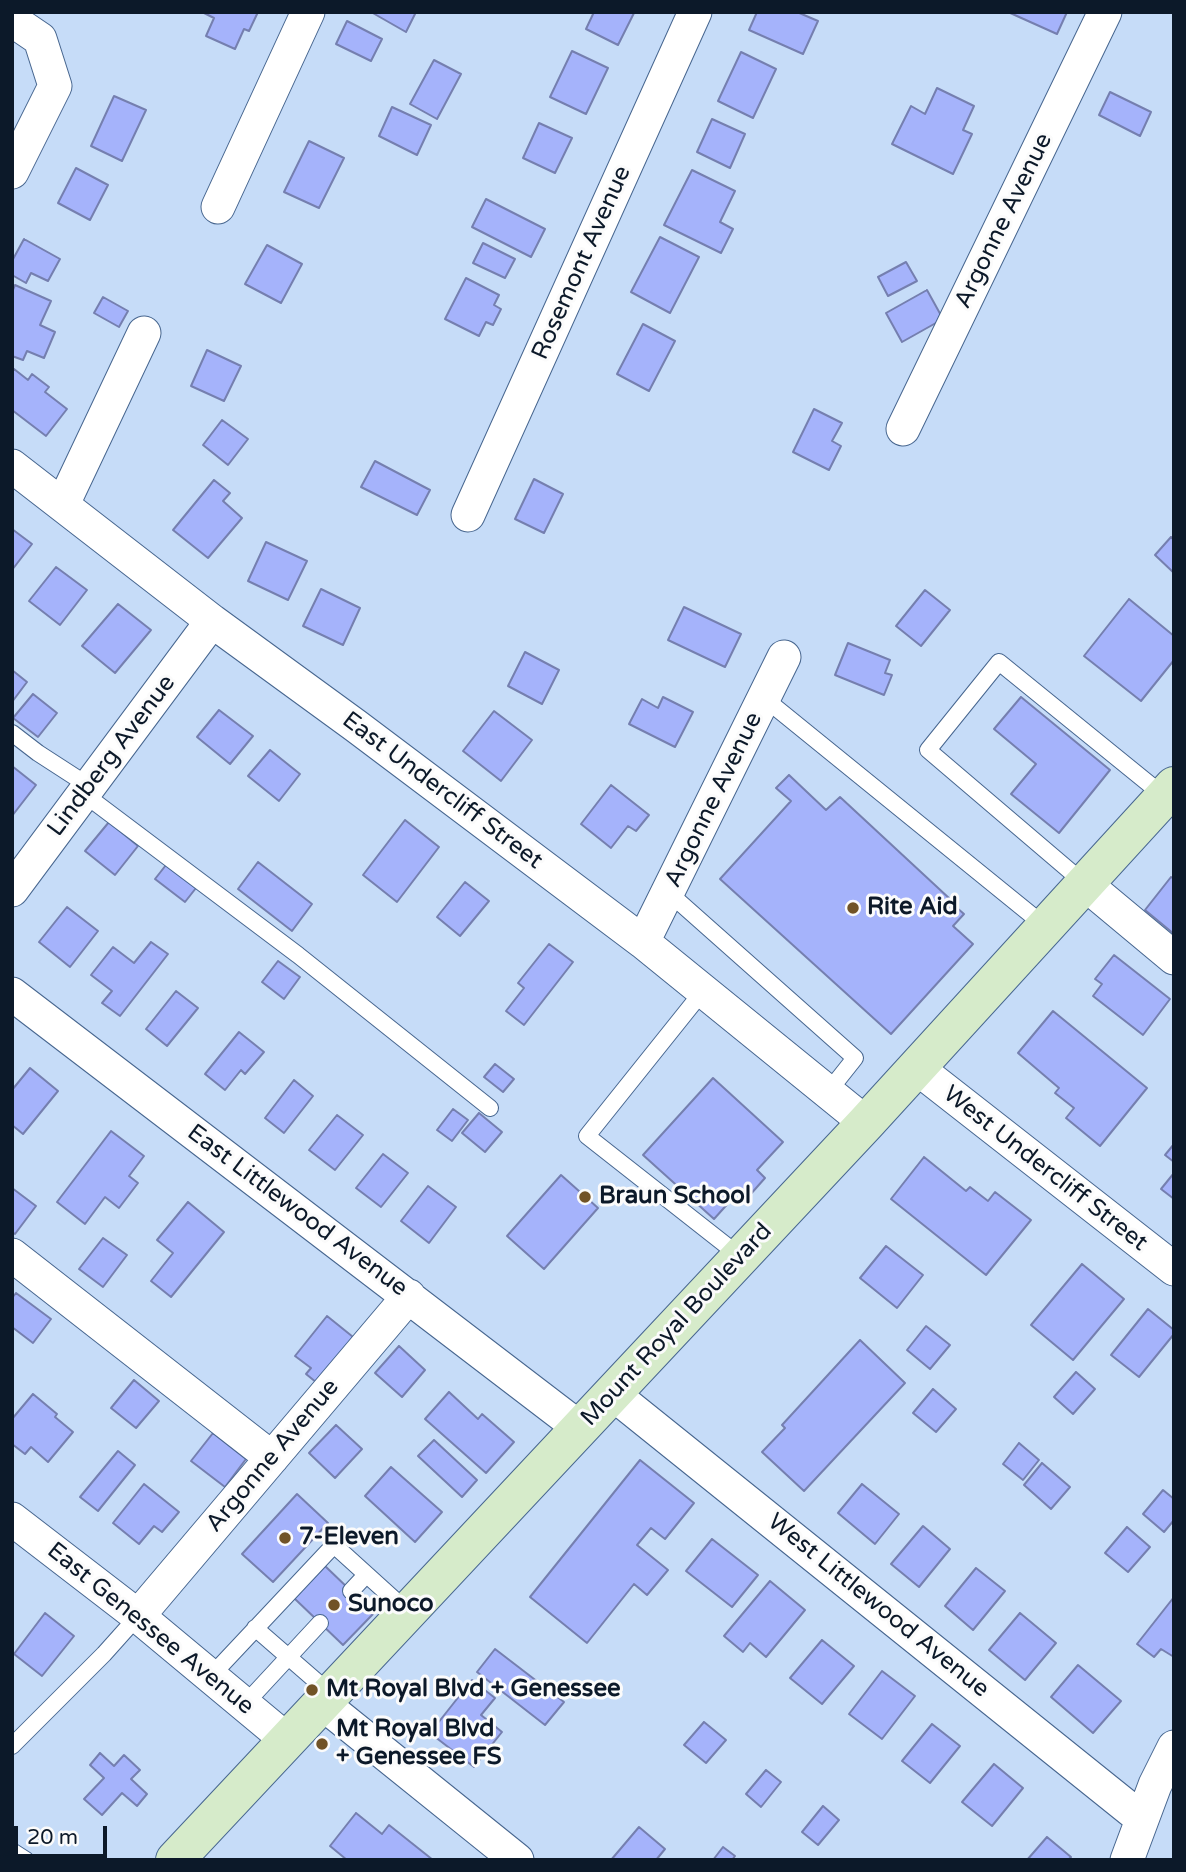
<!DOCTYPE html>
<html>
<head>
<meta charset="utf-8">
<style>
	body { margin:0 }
	#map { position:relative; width:1186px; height:1872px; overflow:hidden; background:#c6dcf8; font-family:"Varela Round",sans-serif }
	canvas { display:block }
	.frame { position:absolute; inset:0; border:14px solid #0c1929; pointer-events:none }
	.scale { position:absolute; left:14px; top:1826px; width:93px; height:32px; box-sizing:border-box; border:4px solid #0c1929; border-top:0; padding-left:9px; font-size:21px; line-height:24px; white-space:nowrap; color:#0c1929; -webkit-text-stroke:5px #fbfbfb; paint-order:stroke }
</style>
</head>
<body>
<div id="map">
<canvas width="1186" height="1872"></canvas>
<div class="frame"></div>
<div class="scale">20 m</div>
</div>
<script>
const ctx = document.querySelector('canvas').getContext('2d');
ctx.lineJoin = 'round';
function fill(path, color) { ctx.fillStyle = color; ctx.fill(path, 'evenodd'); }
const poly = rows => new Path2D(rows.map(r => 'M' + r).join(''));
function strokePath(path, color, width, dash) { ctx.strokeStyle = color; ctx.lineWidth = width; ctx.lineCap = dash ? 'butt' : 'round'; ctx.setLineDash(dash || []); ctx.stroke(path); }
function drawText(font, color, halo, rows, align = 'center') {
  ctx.font = font + ' "Varela Round",sans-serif'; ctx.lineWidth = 6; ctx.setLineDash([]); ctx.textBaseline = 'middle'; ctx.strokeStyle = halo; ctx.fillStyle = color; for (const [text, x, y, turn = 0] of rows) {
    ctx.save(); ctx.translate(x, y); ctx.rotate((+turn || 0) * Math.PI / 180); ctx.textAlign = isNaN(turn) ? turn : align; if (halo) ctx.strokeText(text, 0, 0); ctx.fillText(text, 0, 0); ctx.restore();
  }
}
const building = poly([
	[202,12,258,12,249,31,244,29,235,49,206,36,214,18,202,12],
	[371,12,416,12,406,32,371,12],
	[594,12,634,13,618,45,586,29,594,12],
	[757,12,797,12,818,21,803,54,749,30,757,12],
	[1008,12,1067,12,1057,34,1008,12],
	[347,21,382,39,371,61,336,44,347,21],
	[572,51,608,68,586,114,550,97,572,51],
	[741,52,776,69,753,118,718,101,741,52],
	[434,60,461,74,437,119,410,104,434,60],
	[937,88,974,106,963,130,972,134,953,174,892,144,911,106,925,114,937,88],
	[1110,92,1151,112,1140,136,1099,115,1110,92],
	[114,96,146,110,122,161,91,146,114,96],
	[392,107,431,125,417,155,379,136,392,107],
	[712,119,745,134,730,168,697,152,712,119],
	[539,123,572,138,555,173,523,158,539,123],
	[309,141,344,158,319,208,284,192,309,141],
	[76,168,108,185,90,220,58,203,76,168],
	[692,170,735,191,720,222,733,229,721,253,664,225,692,170],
	[486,199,545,229,531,257,472,227,486,199],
	[660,237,699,257,670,313,631,292,660,237],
	[24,239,60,259,48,281,31,273,26,283,12,275,12,261,24,239],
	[483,243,515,259,505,278,473,263,483,243],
	[267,245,302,264,281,303,245,284,267,245],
	[906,262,917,281,888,296,878,277,906,262],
	[466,278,499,295,494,305,501,309,493,325,486,322,479,336,445,319,466,278],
	[15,285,51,301,40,325,55,332,44,358,27,351,23,360,12,356,12,292,15,285],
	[927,290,943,319,902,342,886,313,927,290],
	[103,297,128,311,119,327,94,313,103,297],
	[643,324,675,341,649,391,617,374,643,324],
	[207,350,241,366,224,401,191,386,207,350],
	[14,369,28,380,32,374,49,387,45,392,67,409,46,436,12,410,12,372,14,369],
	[814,409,842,423,832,441,841,446,829,470,793,452,814,409],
	[222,420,248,439,228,465,203,445,222,420],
	[375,461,430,490,417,515,361,487,375,461],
	[534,479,563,494,544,533,515,519,534,479],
	[214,480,230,493,223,501,242,518,208,558,173,530,214,480],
	[12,529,32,544,12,570,12,529],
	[1171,537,1174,540,1174,573,1155,555,1171,537],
	[266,542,307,561,288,600,248,581,266,542],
	[56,567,87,590,60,625,29,601,56,567],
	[321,589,360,608,343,645,303,626,321,589],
	[925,590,950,610,921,646,896,626,925,590],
	[1129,599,1174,636,1174,660,1141,701,1084,656,1129,599],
	[118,604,151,630,115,673,82,646,118,604],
	[684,607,741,634,725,667,668,640,684,607],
	[848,643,890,660,885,673,892,675,884,695,835,675,848,643],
	[525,652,559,670,542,704,508,686,525,652],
	[12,670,27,682,12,702,12,670],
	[33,694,57,713,38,737,13,718,33,694],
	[663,697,693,712,675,747,629,724,642,699,658,708,663,697],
	[1021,697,1110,770,1059,833,1011,794,1036,764,994,729,1021,697],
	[219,710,253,736,230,764,197,737,219,710],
	[494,711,532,740,501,781,463,751,494,711],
	[270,750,300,774,279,801,248,776,270,750],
	[12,766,36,785,12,816,12,766],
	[789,775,826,810,840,797,950,899,949,901,964,914,953,926,973,944,891,1034,720,879,791,801,776,788,789,775],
	[611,785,649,815,636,831,628,826,611,848,581,824,611,785],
	[405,820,439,847,397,902,363,875,405,820],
	[109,822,138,846,115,875,85,851,109,822],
	[258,862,312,904,292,931,238,889,258,862],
	[166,865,196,888,185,902,155,879,166,865],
	[1171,877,1174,879,1174,934,1145,910,1171,877],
	[465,882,489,901,460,936,437,917,465,882],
	[67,907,98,931,70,967,39,942,67,907],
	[151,942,168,954,120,1016,102,1003,112,991,91,975,113,947,134,963,151,942],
	[549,944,573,962,524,1025,506,1011,524,988,518,983,549,944],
	[1114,955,1170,999,1143,1035,1093,996,1102,984,1095,979,1114,955],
	[278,961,300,977,284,999,262,982,278,961],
	[176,991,198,1008,167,1046,146,1029,176,991],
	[1053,1011,1147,1088,1100,1146,1066,1118,1074,1108,1055,1093,1059,1088,1018,1053,1053,1011],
	[239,1032,264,1052,245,1074,241,1070,225,1090,205,1074,239,1032],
	[495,1064,514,1079,503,1092,484,1077,495,1064],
	[30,1068,58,1091,23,1134,12,1125,12,1090,30,1068],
	[713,1078,783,1142,757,1170,765,1178,749,1196,741,1189,714,1219,643,1155,713,1078],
	[294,1080,313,1096,284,1133,265,1118,294,1080],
	[453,1109,468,1120,452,1141,437,1130,453,1109],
	[479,1113,502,1132,485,1152,462,1133,479,1113],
	[337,1115,363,1135,335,1170,309,1150,337,1115],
	[111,1131,144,1156,129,1176,138,1183,119,1208,105,1197,85,1224,57,1202,111,1131],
	[1174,1144,1174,1162,1165,1155,1174,1144],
	[383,1154,408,1173,381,1207,356,1188,383,1154],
	[924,1157,966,1191,970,1187,988,1201,995,1192,1031,1220,986,1275,891,1199,924,1157],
	[1174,1173,1174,1199,1161,1189,1174,1173],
	[561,1175,598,1208,544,1269,507,1236,561,1175],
	[428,1186,456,1207,429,1243,401,1221,428,1186],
	[12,1188,36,1206,15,1234,12,1232,12,1188],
	[188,1202,224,1232,171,1297,151,1281,173,1253,157,1240,188,1202],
	[103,1238,127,1255,103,1287,79,1269,103,1238],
	[886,1246,923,1275,897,1308,860,1278,886,1246],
	[1082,1264,1124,1299,1073,1360,1031,1325,1082,1264],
	[16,1293,51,1319,33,1343,12,1327,12,1298,16,1293],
	[1148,1309,1174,1330,1174,1334,1139,1377,1111,1355,1148,1309],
	[327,1316,358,1341,322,1387,306,1374,311,1368,295,1356,327,1316],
	[926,1326,950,1345,930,1369,907,1350,926,1326],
	[860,1340,905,1383,804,1491,762,1452,785,1428,782,1425,860,1340],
	[399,1346,425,1370,402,1397,375,1373,399,1346],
	[1076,1372,1095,1389,1073,1414,1054,1397,1076,1372],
	[134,1380,159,1401,136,1428,111,1408,134,1380],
	[933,1389,956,1409,936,1432,913,1413,933,1389],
	[449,1392,478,1419,482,1414,514,1442,486,1473,425,1419,449,1392],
	[33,1394,57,1414,55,1417,73,1432,48,1462,31,1447,25,1454,12,1444,12,1419,33,1394],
	[336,1425,362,1449,335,1478,309,1453,336,1425],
	[213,1433,246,1459,225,1487,191,1461,213,1433],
	[434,1440,477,1480,462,1497,418,1456,434,1440],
	[1019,1443,1039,1460,1023,1480,1003,1464,1019,1443],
	[118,1451,135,1465,98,1511,80,1497,118,1451],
	[640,1460,694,1503,665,1539,651,1528,637,1545,668,1570,647,1595,634,1584,587,1643,530,1597,640,1460],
	[1042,1463,1070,1487,1051,1509,1024,1485,1042,1463],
	[391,1467,442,1512,415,1542,365,1496,391,1467],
	[144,1484,179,1512,162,1532,154,1526,139,1544,113,1523,144,1484],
	[862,1484,899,1514,875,1544,838,1513,862,1484],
	[1163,1490,1174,1499,1174,1520,1164,1532,1143,1514,1163,1490],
	[297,1494,328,1523,273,1582,242,1554,297,1494],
	[923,1526,950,1549,919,1587,891,1564,923,1526],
	[1127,1527,1150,1547,1128,1572,1105,1553,1127,1527],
	[712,1539,758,1575,732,1607,686,1571,712,1539],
	[325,1566,374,1613,343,1645,294,1598,325,1566],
	[976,1568,1005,1591,973,1630,945,1606,976,1568],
	[770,1581,805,1610,766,1657,750,1643,743,1652,724,1636,770,1581],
	[1174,1597,1174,1657,1161,1649,1154,1657,1137,1644,1174,1597],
	[45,1613,74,1636,42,1676,14,1654,45,1613],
	[1020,1613,1056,1643,1025,1680,989,1650,1020,1613],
	[822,1640,854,1666,822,1704,790,1678,822,1640],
	[495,1649,564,1702,545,1725,477,1672,495,1649],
	[1078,1665,1121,1701,1093,1733,1051,1697,1078,1665],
	[882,1671,915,1696,882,1739,849,1714,882,1671],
	[472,1680,495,1698,481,1715,502,1732,474,1767,430,1733,472,1680],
	[704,1722,726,1740,706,1763,684,1745,704,1722],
	[932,1724,960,1746,930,1783,902,1761,932,1724],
	[100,1753,114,1766,124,1755,140,1770,131,1779,147,1794,137,1806,122,1793,102,1815,84,1799,104,1778,90,1765,100,1753],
	[994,1764,1023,1788,992,1826,962,1802,994,1764],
	[766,1770,781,1782,761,1807,746,1794,766,1770],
	[823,1806,839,1820,818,1845,802,1832,823,1806],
	[356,1813,382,1834,389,1825,433,1860,347,1860,330,1846,356,1813],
	[639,1827,665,1849,656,1860,611,1860,639,1827],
	[1047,1837,1071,1857,1068,1860,1027,1860,1047,1837],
	[723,1847,735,1856,732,1860,713,1860,723,1847]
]);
fill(building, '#a5b3fb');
strokePath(building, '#757faf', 2);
const service = poly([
	[764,698,1045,926],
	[12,733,38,753,89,786],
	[84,794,298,955,490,1108],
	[1084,883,928,750,999,662,1164,796],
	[668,892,855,1058,828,1092],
	[703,991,587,1136,741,1257],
	[351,1591,366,1575],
	[255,1628,331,1694],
	[210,1677,334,1545,408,1612],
	[244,1705,320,1623],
	[12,1746,104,1654,138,1616],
	[12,1851,26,1860]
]);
const minor = poly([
	[12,20,40,39,55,86,12,172],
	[218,207,308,12],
	[903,429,1105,12],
	[12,466,212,621,356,726,643,942,866,1123],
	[63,504,144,333],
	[468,515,695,12],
	[1084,883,1174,958],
	[12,890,212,621],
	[643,942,784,657],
	[12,994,581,1429],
	[917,1068,1174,1269],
	[12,1255,272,1458],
	[613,1394,1142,1819],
	[12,1519,138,1616,287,1740],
	[138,1616,409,1296],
	[322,1703,517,1860],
	[1127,1860,1155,1785,1174,1747]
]);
const secondary = poly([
	[175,1860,866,1123,1174,786]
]);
strokePath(service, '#47668f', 18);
strokePath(minor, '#47668f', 35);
strokePath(secondary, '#47668f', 40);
strokePath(service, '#fff', 16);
strokePath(minor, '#fff', 33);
strokePath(secondary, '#d6ebca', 38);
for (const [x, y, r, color] of [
	[853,908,7,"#715327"],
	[585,1197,7,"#715327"],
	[285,1538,7,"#715327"],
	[334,1605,7,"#715327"],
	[312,1690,7,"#715327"],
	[322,1744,7,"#715327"]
]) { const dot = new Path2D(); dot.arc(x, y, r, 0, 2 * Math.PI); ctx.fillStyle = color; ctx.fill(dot); strokePath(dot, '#fbfbfb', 2.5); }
drawText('24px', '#0c1929', '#fbfbfb', [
	["Argonne Avenue",1004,221,-64],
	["Rosemont Avenue",582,263,-66],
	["Lindberg Avenue",112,756,-53],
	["East Undercliff Street",442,791,37],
	["Argonne Avenue",714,800,-64],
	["West Undercliff Street",1045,1169,38],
	["East Littlewood Avenue",297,1211,37],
	["Mount Royal Boulevard",677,1325,-47],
	["Argonne Avenue",273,1456,-50],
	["West Littlewood Avenue",878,1606,39],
	["East Genessee Avenue",150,1629,39]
]);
drawText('bold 24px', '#0c1929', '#fbfbfb', [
	["Rite Aid",867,908],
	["Braun School",599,1197],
	["7-Eleven",299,1538],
	["Sunoco",348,1605],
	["Mt Royal Blvd + Genessee",326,1690],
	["Mt Royal Blvd",336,1730],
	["+ Genessee FS",336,1758]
], 'left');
</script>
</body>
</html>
